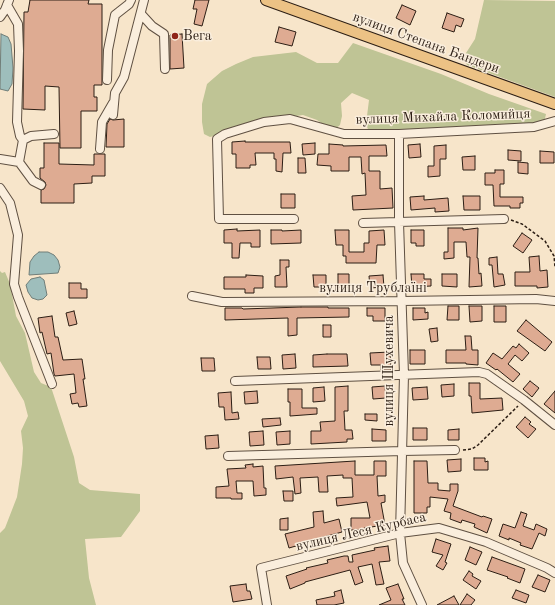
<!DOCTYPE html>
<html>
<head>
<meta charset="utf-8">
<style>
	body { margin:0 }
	canvas { display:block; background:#f7e5ca }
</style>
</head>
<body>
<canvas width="555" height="605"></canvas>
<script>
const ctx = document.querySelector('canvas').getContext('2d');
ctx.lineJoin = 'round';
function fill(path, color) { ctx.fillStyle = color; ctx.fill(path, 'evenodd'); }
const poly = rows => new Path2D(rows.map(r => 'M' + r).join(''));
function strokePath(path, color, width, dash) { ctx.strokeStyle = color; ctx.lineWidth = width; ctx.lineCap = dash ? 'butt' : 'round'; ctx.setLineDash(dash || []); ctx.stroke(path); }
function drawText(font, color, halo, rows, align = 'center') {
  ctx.font = font + ' "Old Standard TT",serif'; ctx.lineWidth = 3; ctx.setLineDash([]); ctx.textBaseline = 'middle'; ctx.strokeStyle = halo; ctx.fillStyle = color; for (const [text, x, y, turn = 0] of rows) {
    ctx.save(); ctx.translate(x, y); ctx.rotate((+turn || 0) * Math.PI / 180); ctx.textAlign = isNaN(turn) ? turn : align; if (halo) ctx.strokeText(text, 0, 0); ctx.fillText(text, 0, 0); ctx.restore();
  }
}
fill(poly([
	[484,0,555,1,555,97,467,65,465,60,466,53,475,39],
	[353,43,441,74,489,94,546,114,544,123,369,132,366,124,369,100,352,93,341,103,342,116,340,125,333,131,317,120,303,115,268,120,210,137,204,134,202,122,202,104,207,84,222,71,236,64,253,57,296,52,317,63,338,63],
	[0,271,2,273,5,272,10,284,16,316,25,333,34,372,41,383,51,387,74,457,79,483,90,490,140,494,140,511,121,537,85,539,89,578,96,605,0,605,0,533,5,528,17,497,22,464,23,448,21,431,28,416,24,401,0,361]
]), '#bfc495');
const water = poly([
	[1,34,8,37,11,44,13,68,12,84,8,91,0,89,1,34],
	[39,252,48,252,54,255,58,260,60,267,58,273,29,275,30,262,34,256,39,252],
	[40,277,44,280,47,295,43,299,38,300,32,298,28,292,26,285,31,279,40,277]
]);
fill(water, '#9ebebc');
strokePath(water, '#707e79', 1);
const building = poly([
	[30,0,89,0,88,4,102,4,102,85,94,85,94,97,97,97,97,111,81,111,81,148,60,148,59,87,45,86,45,110,23,109,24,12,28,12,30,0],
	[195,0,209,0,202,26,194,24,197,9,193,9,195,0],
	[402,5,416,11,410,25,396,18,402,5],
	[447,13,464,19,461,27,456,25,454,32,442,28,447,13],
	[279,27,296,32,292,46,275,42,279,27],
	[182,34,184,68,170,69,170,35,182,34],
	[110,119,113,120,124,119,124,147,106,147,107,124,110,119],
	[245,141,245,142,290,142,291,153,283,153,282,172,276,171,276,159,274,159,274,153,255,153,256,165,250,165,250,168,236,168,236,154,232,154,232,142,245,141],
	[44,143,59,143,59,164,94,165,94,154,105,154,105,176,92,176,92,183,74,184,74,203,41,203,41,190,44,189,46,185,45,182,40,178,40,168,44,168,44,143],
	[315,143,315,154,303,155,302,144,315,143],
	[329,144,343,145,343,146,386,145,387,156,369,156,369,171,380,171,380,189,392,188,393,208,353,210,352,196,366,195,365,173,362,174,361,157,349,157,349,171,331,171,331,166,317,165,318,154,329,154,329,144],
	[420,144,421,157,409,158,408,145,420,144],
	[446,145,446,159,440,159,440,176,428,177,428,166,434,166,434,146,446,145],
	[508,150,521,151,521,161,508,160,508,150],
	[540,151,554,152,554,163,540,163,540,151],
	[475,156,475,170,463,170,462,157,475,156],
	[298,158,305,158,306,173,298,173,298,158],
	[518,162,528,163,528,174,518,173,518,162],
	[495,170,504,170,504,184,500,184,500,197,523,197,523,203,520,203,520,208,510,208,510,206,494,206,493,185,485,185,485,173,495,173,495,170],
	[281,194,295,194,295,208,281,208,281,194],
	[424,196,424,200,448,198,449,211,435,212,435,208,411,210,410,197,424,196],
	[463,196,480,196,480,210,464,210,463,196],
	[448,228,463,228,463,230,478,228,477,258,478,258,479,274,481,273,482,286,469,287,470,257,467,257,466,242,454,242,454,258,444,259,444,252,448,252,448,228],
	[237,229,237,231,260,230,260,247,251,247,251,243,240,243,239,258,232,258,232,243,224,243,224,230,237,229],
	[271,230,282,230,282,231,301,230,301,243,271,244,271,230],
	[335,230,349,230,349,252,364,252,364,243,369,243,369,231,384,230,385,245,377,245,376,263,346,263,346,256,343,256,343,245,336,245,335,230],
	[411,230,424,230,424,246,416,246,416,243,411,243,411,230],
	[522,233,532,240,523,253,513,246,522,233],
	[539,256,540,271,547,270,548,287,537,288,537,286,515,286,515,272,530,272,529,257,539,256],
	[497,257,498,274,503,274,505,285,494,287,492,265,489,265,489,258,497,257],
	[280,260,289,260,289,267,286,267,287,287,275,287,275,276,280,275,280,260],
	[338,274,349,274,349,287,338,287,338,274],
	[411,274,424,274,424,279,431,279,431,286,412,287,411,274],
	[442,274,457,274,457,287,442,286,442,274],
	[246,275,263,276,263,288,254,288,254,293,245,293,245,289,224,289,224,277,246,277,246,275],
	[313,275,326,275,326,287,314,287,313,275],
	[383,275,384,287,370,288,369,276,383,275],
	[69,283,81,283,81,289,87,289,87,298,69,298,69,283],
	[448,306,459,306,459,320,447,320,448,306],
	[469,306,482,306,482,321,470,322,469,306],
	[494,306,506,306,506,322,494,322,494,306],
	[301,307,328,307,328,308,349,308,349,317,297,318,297,335,288,336,288,318,225,320,225,308,242,308,243,309,301,307],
	[367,308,385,308,385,321,373,321,373,316,367,316,367,308],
	[413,308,425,308,425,313,428,312,428,319,413,320,413,308],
	[74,311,77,324,69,326,66,313,74,311],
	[52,316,55,337,58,337,63,360,82,359,85,379,83,379,87,406,79,407,78,403,72,404,70,394,76,393,74,374,55,376,54,374,51,353,47,354,42,332,40,333,38,318,52,316],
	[526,320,552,342,545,351,517,331,526,320],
	[323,325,331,325,331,337,323,337,323,325],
	[437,328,438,341,431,342,429,329,437,328],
	[465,336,471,336,472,350,478,350,478,365,466,364,466,363,446,363,446,350,466,350,465,336],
	[519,344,529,353,522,361,515,355,508,364,520,374,513,382,497,369,496,370,486,363,493,353,502,359,513,346,516,348,519,344],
	[410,350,425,350,425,364,410,364,410,350],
	[390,352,391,370,381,370,381,365,371,365,370,353,390,352],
	[295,354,296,368,283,369,282,355,295,354],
	[327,354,347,354,348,366,313,367,313,355,327,354],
	[257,357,270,357,271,369,258,369,257,357],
	[201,358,214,358,215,371,202,371,201,358],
	[530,381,539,388,532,397,523,389,530,381],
	[469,383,480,383,480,399,502,398,503,410,472,413,471,396,469,396,469,383],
	[454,384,454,396,442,397,441,385,454,384],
	[348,386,348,411,344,411,345,430,352,430,353,439,347,439,347,442,311,444,311,431,321,431,320,422,335,421,335,387,348,386],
	[385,386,386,398,373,399,372,387,385,386],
	[324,387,325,401,313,402,313,388,324,387],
	[427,387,428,399,413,400,412,388,427,387],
	[288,389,302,389,302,408,317,408,317,414,290,416,290,402,288,402,288,389],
	[257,391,258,403,245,404,244,392,257,391],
	[555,391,555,413,544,404,555,391],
	[231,392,232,413,238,412,239,419,225,420,224,407,219,407,218,393,231,392],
	[365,414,377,414,377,421,365,420,365,414],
	[525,417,531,422,529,424,536,429,528,438,516,427,525,417],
	[280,418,281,425,263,427,262,419,280,418],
	[413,428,427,428,427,440,413,440,413,428],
	[372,429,386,430,386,441,372,441,372,429],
	[459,429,459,440,448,440,448,430,459,429],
	[263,431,264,445,250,446,249,432,263,431],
	[290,431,290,444,277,445,276,432,290,431],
	[218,435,219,448,206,449,205,436,218,435],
	[474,458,485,458,485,462,488,461,488,470,474,470,474,458],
	[461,459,461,471,448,472,447,460,461,459],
	[355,461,355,475,374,475,374,461,386,461,386,476,377,476,378,496,385,495,385,502,381,503,385,525,364,528,364,530,351,530,351,518,370,518,367,502,337,506,336,498,353,497,352,478,343,478,343,475,327,476,328,492,319,492,318,477,300,478,301,493,295,494,293,477,276,479,275,466,355,461],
	[414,461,427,461,428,483,438,483,438,490,450,491,450,484,458,484,458,491,453,506,482,517,483,516,492,519,487,533,474,527,475,524,462,520,461,523,450,519,451,513,444,511,448,499,430,497,430,507,427,507,427,513,414,513,414,461],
	[253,464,253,467,263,466,264,488,266,488,266,495,254,496,253,481,236,481,237,493,242,493,242,499,231,499,231,498,216,498,216,487,229,486,227,469,246,468,245,465,253,464],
	[283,491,293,491,293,501,284,501,283,491],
	[323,511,324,523,339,519,342,532,320,538,320,539,289,548,285,534,314,527,313,512,323,511],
	[521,512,527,514,523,526,534,530,536,524,547,529,545,536,539,533,532,549,520,545,521,543,509,538,509,540,499,536,503,524,515,528,521,512],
	[288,518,288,530,280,530,280,519,288,518],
	[436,539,451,544,445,562,447,563,443,570,436,566,443,555,432,552,436,539],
	[388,546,390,561,379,562,384,584,376,585,372,564,358,567,363,582,355,585,350,570,305,582,305,583,290,589,286,576,307,569,306,568,328,563,327,560,344,556,348,556,349,562,353,562,352,555,375,550,374,548,388,546],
	[470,547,482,552,476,565,465,560,470,547],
	[492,557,525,569,520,583,507,578,508,577,487,570,492,557],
	[469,571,473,574,472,576,481,581,476,589,463,580,469,571],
	[538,575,550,580,545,592,532,587,538,575],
	[246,584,247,591,250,591,252,599,233,602,230,586,246,584],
	[398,584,404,599,402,599,405,605,379,605,391,600,386,588,398,584],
	[341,590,344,603,334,605,317,605,316,600,335,596,334,592,341,590],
	[516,590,529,595,526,603,512,598,516,590],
	[467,594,475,600,471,605,460,605,467,594],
	[454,596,459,605,437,605,454,596]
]);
fill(building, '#deab92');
strokePath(building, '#2c1e14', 1);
const minor = poly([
	[7,5,18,24,19,51,17,122,20,136,23,140,19,162,33,181,41,185],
	[141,14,152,26,164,34,165,69],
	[0,17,5,10,9,0],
	[107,80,108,50,115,15,129,4,131,0],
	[113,115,115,93,124,77,144,0],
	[399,134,399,222,404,375,400,533,403,563,422,605],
	[23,140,31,136,54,134],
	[100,149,102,122,113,103],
	[0,159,19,162],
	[0,188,10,203,18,235,14,284,18,297,52,384],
	[294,219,219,219,217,139,225,134,264,122,290,119,344,134,399,134,534,127,555,121],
	[363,223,504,219],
	[192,296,222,302,402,301,536,299,555,301],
	[235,381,479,372,487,374,524,400,555,425],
	[228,456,402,451,455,450],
	[267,605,261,568,400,533,439,528,486,542,547,568,555,573]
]);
const major = poly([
	[266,0,555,104]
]);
strokePath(minor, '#5f5042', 10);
strokePath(major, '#2c1e14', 12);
strokePath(poly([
	[511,220,522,224,545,241,554,256,555,267],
	[463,450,472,449,478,445,518,406]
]), '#2c1e14', 1.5, [3, 2]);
strokePath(minor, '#faeedd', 8);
strokePath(major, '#ecc285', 10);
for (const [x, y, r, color] of [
	[175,36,4,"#8f2418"]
]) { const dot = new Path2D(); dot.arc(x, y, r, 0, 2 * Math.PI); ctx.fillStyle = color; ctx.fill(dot); strokePath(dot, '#faeedd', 1.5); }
drawText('14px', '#2c1e14', '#faeedd', [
	["Вега",183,36]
], 'left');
drawText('14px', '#2c1e14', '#faeedd', [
	["вулиця Степана Бандери",426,43,20],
	["вулиця Михайла Коломийця",443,117,-2],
	["вулиця Трублаїні",373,288],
	["вулиця Шухевича",389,371,-90],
	["вулиця Леся Курбаса",361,532,-13]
]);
</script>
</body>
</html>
